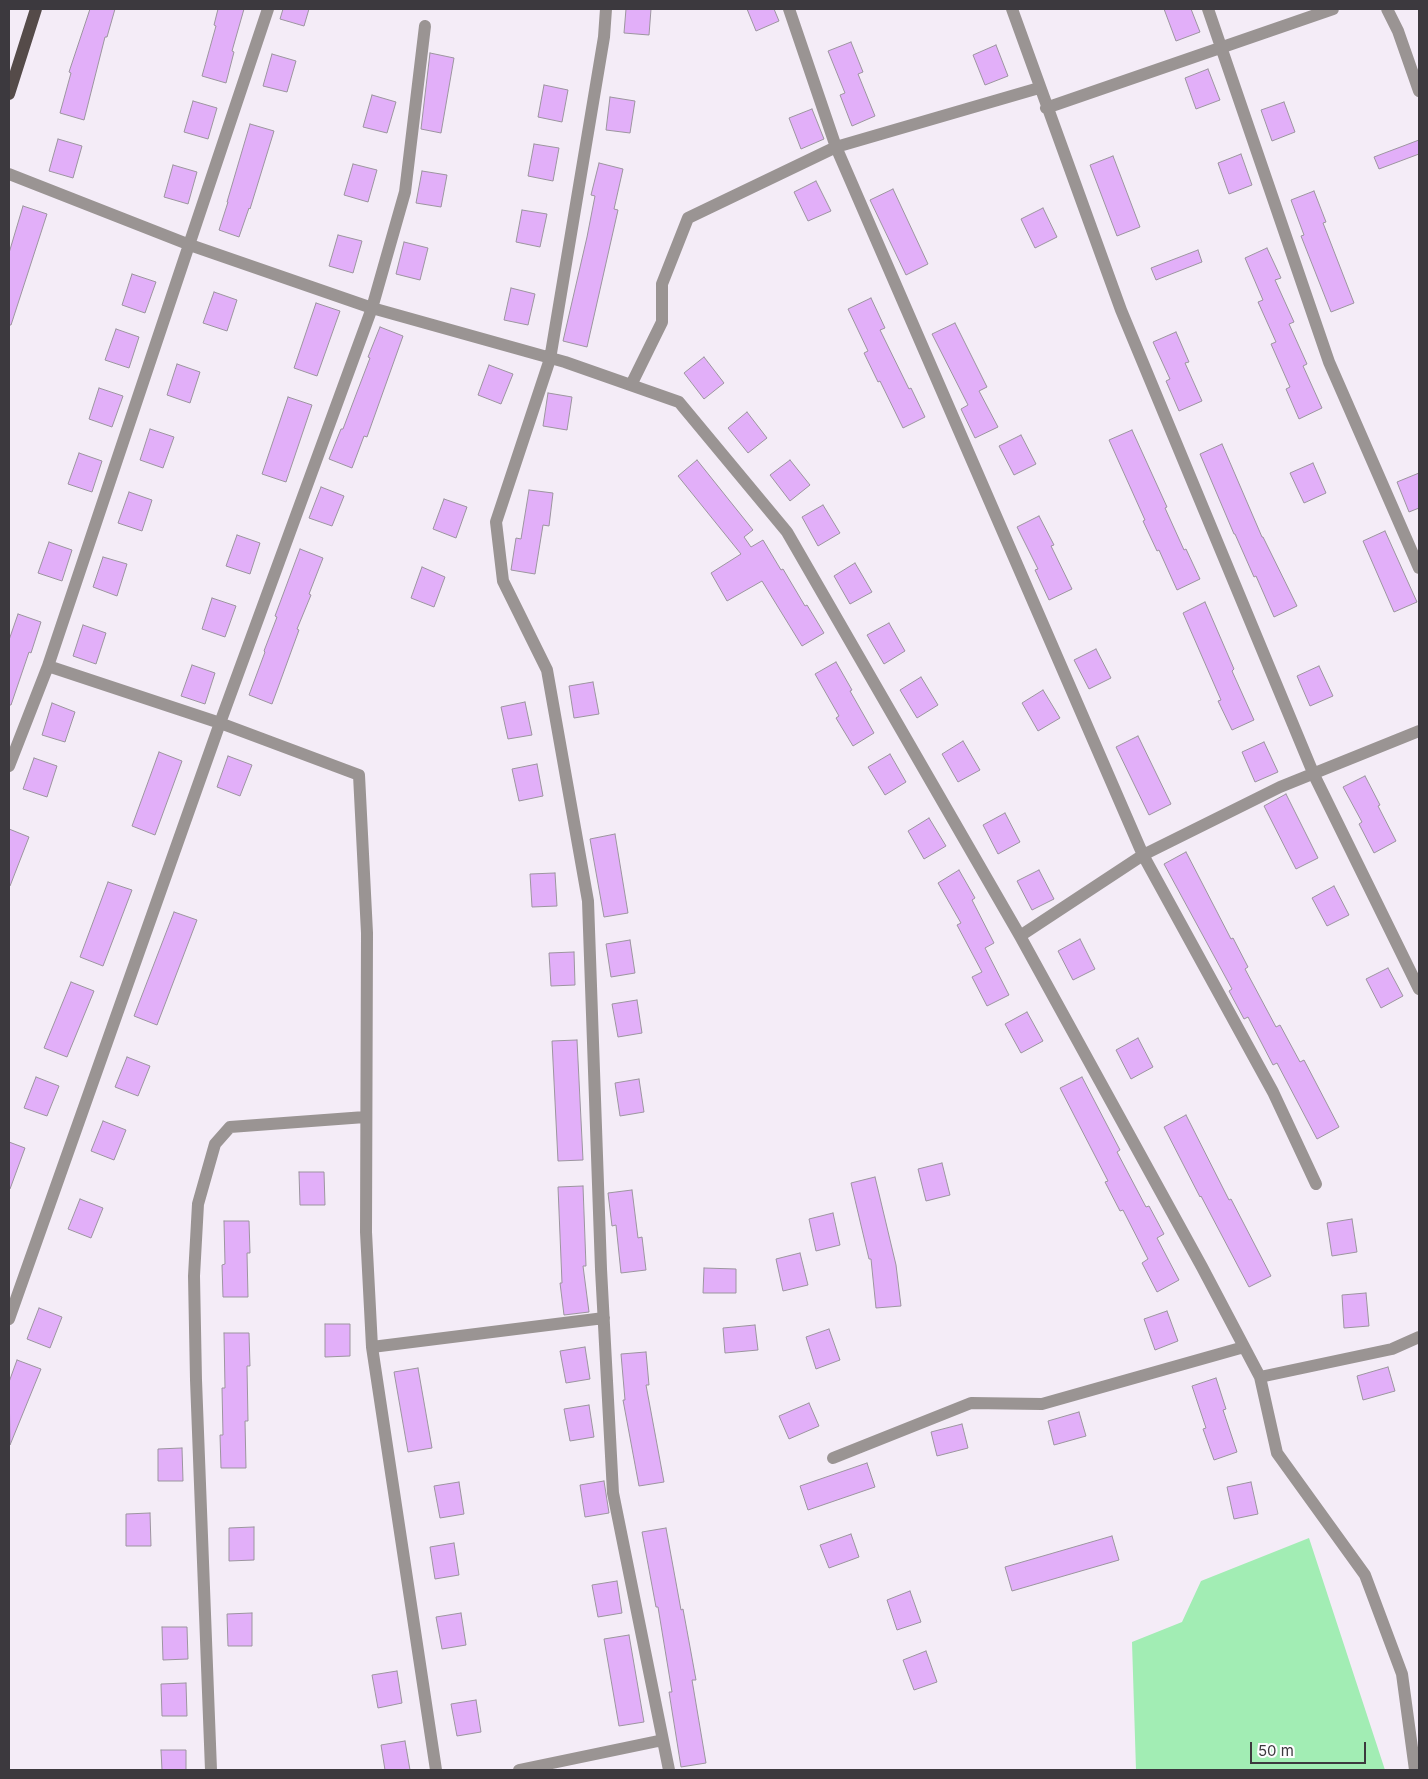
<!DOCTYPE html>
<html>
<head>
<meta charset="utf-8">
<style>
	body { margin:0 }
	#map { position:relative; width:1428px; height:1779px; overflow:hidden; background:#f4ecf7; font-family:Inter,sans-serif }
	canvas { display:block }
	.frame { position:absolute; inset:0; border:10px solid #3c393e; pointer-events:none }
	.scale { position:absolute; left:1250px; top:1742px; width:116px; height:22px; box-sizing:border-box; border:2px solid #3c393e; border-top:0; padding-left:6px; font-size:15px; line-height:18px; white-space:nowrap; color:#3c393e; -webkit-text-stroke:4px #fdfcfe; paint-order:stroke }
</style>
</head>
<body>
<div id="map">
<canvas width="1428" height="1779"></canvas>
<div class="frame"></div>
<div class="scale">50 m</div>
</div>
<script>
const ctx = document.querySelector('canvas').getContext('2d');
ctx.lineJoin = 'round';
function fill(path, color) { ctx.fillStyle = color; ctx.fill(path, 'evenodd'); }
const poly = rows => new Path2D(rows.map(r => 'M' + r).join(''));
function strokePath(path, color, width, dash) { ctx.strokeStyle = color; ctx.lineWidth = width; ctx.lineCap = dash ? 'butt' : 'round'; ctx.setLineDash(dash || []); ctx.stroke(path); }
fill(poly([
	[1309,1538,1385,1770,1136,1770,1132,1642,1182,1622,1201,1581]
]), '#a2edb4');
const building = poly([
	[90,9,115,9,107,37,105,37,84,120,60,113,71,73,69,72,90,9],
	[218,9,244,9,232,51,234,52,226,83,202,76,216,26,214,25,218,9],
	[283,9,309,9,304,26,280,19,283,9],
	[626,9,651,9,649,35,624,33,626,9],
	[747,9,774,9,779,21,756,31,747,9],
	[1164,9,1191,9,1200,32,1176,41,1164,9],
	[851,42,863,72,858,74,875,116,852,126,840,95,845,93,828,51,851,42],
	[996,45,1008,76,985,85,973,55,996,45],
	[430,53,454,58,441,133,421,129,430,53],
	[272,54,296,61,287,92,263,86,272,54],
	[1208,69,1220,100,1196,109,1185,78,1208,69],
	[544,85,568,90,562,122,538,117,544,85],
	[372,95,396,102,387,133,363,127,372,95],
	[610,97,635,101,630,133,606,130,610,97],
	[193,101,217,108,208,139,184,132,193,101],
	[1284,102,1295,132,1272,141,1261,110,1284,102],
	[812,109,824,139,801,149,789,118,812,109],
	[250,124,274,131,250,209,249,208,239,237,219,230,228,202,227,202,250,124],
	[58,139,82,146,73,178,49,171,58,139],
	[1419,140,1419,154,1379,169,1374,157,1419,140],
	[534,144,559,148,553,181,528,176,534,144],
	[1241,154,1252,185,1229,194,1218,163,1241,154],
	[1113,156,1140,227,1117,236,1090,165,1113,156],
	[599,163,623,169,614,209,618,210,587,347,563,341,587,237,595,196,591,195,599,163],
	[353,164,377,170,368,202,344,195,353,164],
	[173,165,197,172,188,204,164,197,173,165],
	[422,171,447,175,441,207,416,203,422,171],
	[816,181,831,211,808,221,794,192,816,181],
	[893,189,928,264,906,275,870,200,893,189],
	[1314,191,1326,222,1323,223,1354,303,1331,312,1301,236,1304,235,1291,200,1314,191],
	[23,206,47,214,11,325,9,325,9,253,23,206],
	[1043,208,1057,237,1035,248,1021,219,1043,208],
	[522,210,547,214,540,247,516,242,522,210],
	[338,235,362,241,353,273,329,266,338,235],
	[404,242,428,248,420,280,396,274,404,242],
	[1267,248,1281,278,1275,280,1294,322,1289,324,1307,364,1303,366,1322,408,1299,419,1286,389,1290,387,1271,344,1276,342,1258,302,1263,300,1245,258,1267,248],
	[1198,250,1202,262,1156,280,1151,268,1198,250],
	[132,274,156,282,145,313,122,305,132,274],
	[511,288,535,294,528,325,504,320,511,288],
	[214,292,237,300,227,331,203,323,214,292],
	[871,298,885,328,880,330,909,389,911,388,925,417,903,428,880,381,878,382,864,353,868,351,848,309,871,298],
	[316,303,340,311,317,376,294,368,316,303],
	[955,323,987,387,979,391,998,427,975,438,961,409,968,405,932,334,955,323],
	[380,327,403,336,367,437,364,436,352,468,329,459,341,429,343,429,357,392,370,358,368,357,380,327],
	[116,329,139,337,129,368,105,360,116,329],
	[1176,332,1189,362,1185,363,1202,401,1179,411,1166,381,1170,379,1153,342,1176,332],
	[704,357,724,383,704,399,684,373,704,357],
	[177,364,200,372,190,403,167,395,177,364],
	[489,365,513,374,501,404,478,395,489,365],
	[99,388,123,396,112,427,89,419,99,388],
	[548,393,572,397,567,430,543,426,548,393],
	[288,397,312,405,286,482,262,474,288,397],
	[747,412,767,438,748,453,728,428,747,412],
	[150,429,174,437,163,468,140,460,150,429],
	[1132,430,1167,507,1165,508,1184,550,1186,549,1200,579,1177,590,1159,550,1157,551,1143,521,1145,520,1109,440,1132,430],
	[1021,435,1036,464,1014,475,999,446,1021,435],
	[1222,444,1262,537,1263,537,1297,606,1274,617,1256,576,1254,577,1235,534,1234,534,1200,454,1222,444],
	[79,453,102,461,92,492,68,484,79,453],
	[697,460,753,530,744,537,751,547,763,540,781,570,783,569,805,606,807,605,824,633,802,646,762,581,727,601,711,573,741,554,678,476,697,460],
	[790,460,810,485,790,501,770,475,790,460],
	[1313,463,1326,493,1304,503,1290,473,1313,463],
	[1419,473,1419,508,1409,512,1397,482,1419,473],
	[321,487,344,496,332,526,309,518,321,487],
	[529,490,553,493,549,526,543,525,535,574,511,570,516,538,521,539,529,490],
	[129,492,152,500,142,531,118,523,129,492],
	[444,499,467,507,456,538,433,529,444,499],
	[823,505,840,533,818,546,802,517,823,505],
	[1039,516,1054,545,1051,546,1072,589,1049,600,1035,570,1038,569,1017,527,1039,516],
	[1385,531,1417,602,1394,612,1363,541,1385,531],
	[237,535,260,543,250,574,226,566,237,535],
	[49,542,72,550,62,581,38,573,49,542],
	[300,549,323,558,309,594,311,595,297,629,299,630,272,704,249,695,265,652,264,651,277,617,275,616,300,549],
	[103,557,127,564,117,596,93,587,103,557],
	[855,563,872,592,850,604,834,576,855,563],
	[422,567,445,577,434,607,411,598,422,567],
	[212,598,236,606,225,637,202,629,212,598],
	[1205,602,1234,669,1232,671,1254,720,1232,730,1218,701,1221,700,1183,613,1205,602],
	[18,614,41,622,31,653,29,652,11,705,9,705,9,640,18,614],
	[889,623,905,651,884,664,867,635,889,623],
	[83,625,106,633,96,664,73,656,83,625],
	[1096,649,1111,678,1089,689,1074,660,1096,649],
	[836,662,852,690,850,691,874,733,853,746,836,718,839,716,815,674,836,662],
	[192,665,215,673,205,704,181,696,192,665],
	[1319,666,1333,696,1310,706,1297,676,1319,666],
	[921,677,938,705,917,718,900,690,921,677],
	[593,682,599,714,574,718,569,686,593,682],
	[1043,690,1060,718,1038,731,1022,703,1043,690],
	[525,702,532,735,508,739,501,707,525,702],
	[52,703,75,712,65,742,42,735,52,703],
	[1138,736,1171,804,1149,815,1116,747,1138,736],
	[963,741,980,770,958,782,942,754,963,741],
	[1264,742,1278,772,1255,782,1242,752,1264,742],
	[159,752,182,761,155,835,132,826,159,752],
	[890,754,906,782,885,795,868,767,890,754],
	[228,756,252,765,240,796,217,787,228,756],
	[34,758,57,766,47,797,23,789,34,758],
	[537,764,543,796,519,801,512,769,537,764],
	[1365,776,1380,805,1378,806,1396,841,1374,853,1359,824,1362,822,1343,787,1365,776],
	[1286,794,1318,858,1296,869,1264,806,1286,794],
	[1005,813,1020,842,998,854,983,825,1005,813],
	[929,818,946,846,924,859,908,831,929,818],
	[9,829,29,837,10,886,9,886,9,829],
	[615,834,628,913,604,917,590,839,615,834],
	[1186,852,1231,939,1233,938,1248,967,1245,969,1276,1027,1280,1025,1300,1062,1304,1060,1339,1127,1317,1139,1277,1063,1273,1065,1248,1017,1244,1019,1229,991,1232,989,1164,864,1186,852],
	[959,870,975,898,972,900,994,943,985,948,1009,995,987,1006,972,977,982,972,957,925,961,923,938,883,959,870],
	[1039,870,1054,899,1032,910,1017,881,1039,870],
	[555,873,557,906,532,907,530,874,555,873],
	[108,882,132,890,103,966,80,957,108,882],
	[1334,886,1349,915,1327,926,1312,898,1334,886],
	[174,912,197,920,157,1025,134,1016,174,912],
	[1080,939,1095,969,1073,980,1058,951,1080,939],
	[630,940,635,973,611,977,606,944,630,940],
	[574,952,575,985,551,986,549,953,574,952],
	[1388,968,1403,996,1381,1008,1366,979,1388,968],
	[71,982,94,991,67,1057,44,1048,71,982],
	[637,1000,642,1033,618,1037,612,1004,637,1000],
	[1027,1012,1043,1041,1021,1053,1005,1024,1027,1012],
	[1138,1038,1153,1067,1131,1079,1116,1050,1138,1038],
	[577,1040,583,1160,558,1161,552,1041,577,1040],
	[127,1057,150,1066,138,1096,115,1087,127,1057],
	[36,1077,59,1086,47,1116,24,1108,36,1077],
	[1082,1077,1120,1150,1117,1152,1146,1207,1149,1206,1164,1234,1157,1238,1179,1280,1157,1292,1142,1263,1148,1259,1123,1210,1120,1211,1105,1182,1108,1181,1060,1088,1082,1077],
	[639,1079,644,1112,620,1116,615,1083,639,1079],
	[1186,1115,1229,1200,1231,1199,1271,1276,1249,1287,1201,1196,1200,1197,1164,1127,1186,1115],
	[103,1121,126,1130,114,1160,91,1151,103,1121],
	[9,1142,25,1148,10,1189,9,1189,9,1142],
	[942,1163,950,1195,926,1201,918,1169,942,1163],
	[299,1172,324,1172,325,1205,300,1205,299,1172],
	[875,1177,896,1265,901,1306,876,1308,871,1259,869,1259,851,1183,875,1177],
	[583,1186,586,1266,583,1266,589,1312,564,1315,560,1283,562,1283,558,1187,583,1186],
	[632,1190,638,1238,642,1237,646,1270,621,1273,616,1225,612,1226,608,1193,632,1190],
	[80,1199,103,1208,91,1238,68,1229,80,1199],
	[833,1213,840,1245,816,1251,809,1219,833,1213],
	[1352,1219,1357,1252,1332,1256,1327,1223,1352,1219],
	[224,1221,249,1221,250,1253,247,1253,248,1297,223,1297,222,1265,225,1264,224,1221],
	[800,1253,808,1285,783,1291,776,1259,800,1253],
	[704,1268,736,1269,736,1293,703,1293,704,1268],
	[1366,1293,1369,1326,1344,1328,1342,1295,1366,1293],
	[39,1308,62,1317,50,1348,27,1339,39,1308],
	[1167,1311,1178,1341,1155,1350,1144,1319,1167,1311],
	[325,1324,350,1324,350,1356,325,1357,325,1324],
	[755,1325,758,1350,725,1353,723,1328,755,1325],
	[829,1329,840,1360,816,1369,806,1337,829,1329],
	[224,1333,249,1333,250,1366,247,1366,248,1421,245,1421,246,1468,221,1468,220,1435,223,1435,222,1388,225,1388,224,1333],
	[585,1347,590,1379,566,1383,560,1351,585,1347],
	[646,1352,649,1385,646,1385,664,1482,639,1486,623,1400,625,1400,621,1354,646,1352],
	[17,1360,41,1369,10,1445,9,1382,17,1360],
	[1388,1367,1395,1391,1363,1400,1357,1376,1388,1367],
	[418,1368,432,1448,408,1452,394,1372,418,1368],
	[1216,1378,1226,1409,1223,1410,1237,1452,1214,1460,1203,1429,1206,1428,1192,1386,1216,1378],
	[809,1403,819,1426,789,1439,779,1416,809,1403],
	[589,1405,594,1437,570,1441,564,1409,589,1405],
	[1079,1412,1086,1436,1054,1445,1048,1421,1079,1412],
	[962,1424,968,1448,937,1456,931,1432,962,1424],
	[182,1448,183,1481,158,1481,158,1449,182,1448],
	[867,1463,875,1487,808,1510,800,1486,867,1463],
	[604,1481,609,1513,585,1517,580,1485,604,1481],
	[459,1482,464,1514,440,1518,434,1486,459,1482],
	[1251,1482,1258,1514,1234,1519,1227,1487,1251,1482],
	[150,1513,151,1546,126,1546,126,1514,150,1513],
	[254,1527,254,1560,229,1561,229,1528,254,1527],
	[666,1528,681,1610,683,1609,690,1647,696,1680,692,1680,706,1763,681,1767,669,1692,672,1692,658,1607,656,1607,642,1532,666,1528],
	[851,1534,859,1557,829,1568,820,1545,851,1534],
	[1112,1536,1119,1560,1012,1591,1005,1567,1112,1536],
	[454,1543,459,1575,435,1579,430,1547,454,1543],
	[617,1581,622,1613,598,1617,592,1585,617,1581],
	[910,1591,921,1622,897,1630,887,1600,910,1591],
	[252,1613,252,1646,228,1646,227,1614,252,1613],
	[461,1613,466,1645,442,1649,436,1617,461,1613],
	[162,1627,187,1627,188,1659,163,1660,162,1627],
	[629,1635,644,1722,619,1726,604,1639,629,1635],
	[926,1651,937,1682,914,1690,903,1660,926,1651],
	[397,1671,402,1703,378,1708,372,1675,397,1671],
	[186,1683,187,1716,162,1716,161,1684,186,1683],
	[476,1700,481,1732,457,1736,451,1704,476,1700],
	[405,1741,410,1770,385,1770,381,1745,405,1741],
	[161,1750,186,1750,186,1770,162,1770,161,1750]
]);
fill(building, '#e2aff9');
strokePath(building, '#9c959f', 1);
strokePath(poly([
	[606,9,604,37,550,359,496,522,503,581,547,670,588,901,601,1269,613,1493,669,1770],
	[789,9,836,147,1143,855,1273,1092,1316,1184],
	[1012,9,1121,310,1314,775,1419,989],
	[1208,9,1329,362,1419,568],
	[1387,9,1398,31,1419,91],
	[1046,108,1333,9],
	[9,174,190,245,372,308,565,362,679,402,787,532,1020,936,1202,1267,1260,1377,1277,1453,1365,1575,1402,1674,1415,1770],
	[631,385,662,322,662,284,688,218,836,147,1039,88],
	[48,666,220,723,359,775,367,933,366,1232,372,1347,436,1770],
	[9,766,48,666,268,9],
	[1020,936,1143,855,1280,787,1419,731],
	[9,1319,220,723,372,308,405,192,425,26],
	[372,1347,604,1318],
	[1260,1377,1392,1349,1419,1337],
	[833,1458,971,1403,1042,1404,1244,1347],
	[211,1770,196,1380,194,1276,198,1204,215,1144,230,1127,365,1117],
	[519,1770,663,1740]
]), '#9a9493', 12);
strokePath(poly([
	[9,94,36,9]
]), '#554b49', 12);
</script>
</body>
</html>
